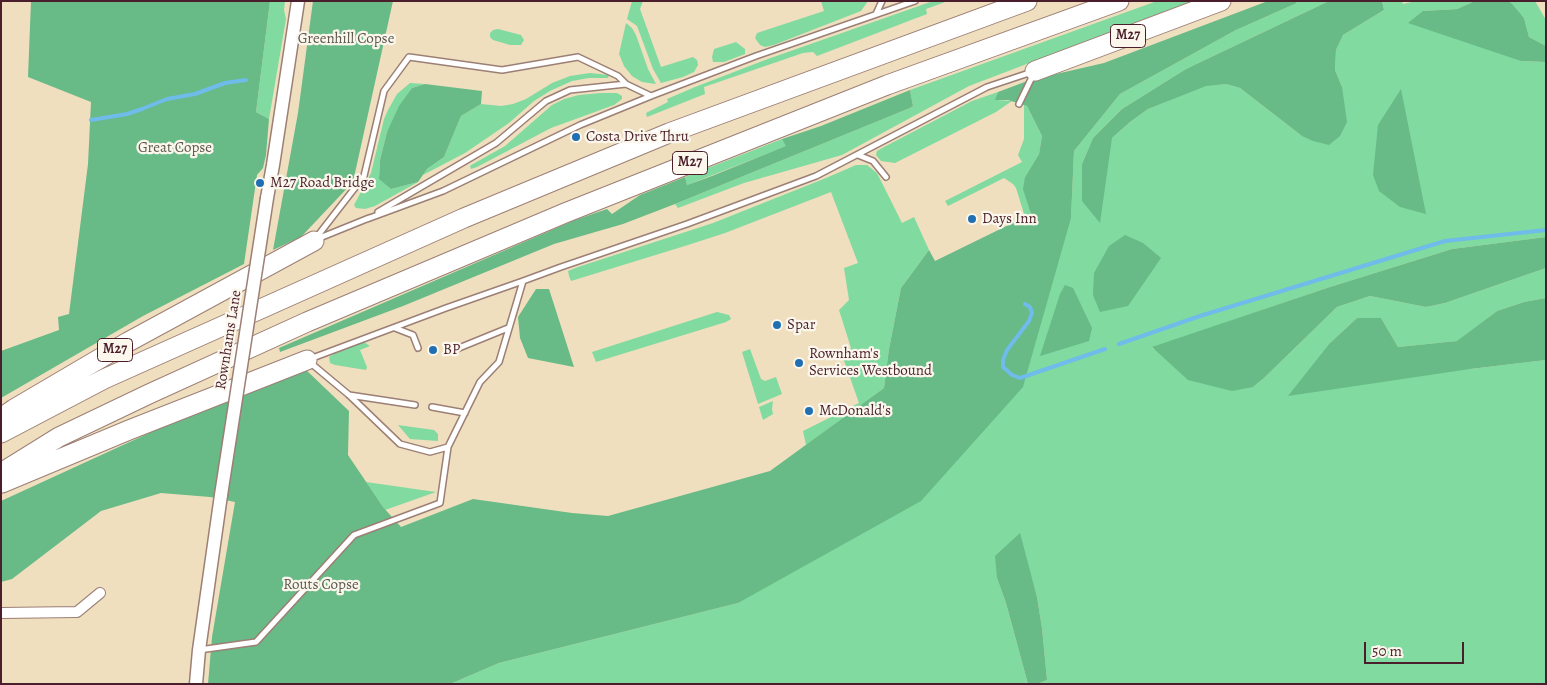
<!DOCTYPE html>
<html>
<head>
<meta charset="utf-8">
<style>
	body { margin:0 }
	#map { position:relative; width:1547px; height:685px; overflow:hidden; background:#efdfbf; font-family:Alegreya,serif }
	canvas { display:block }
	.frame { position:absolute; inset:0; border:2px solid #4a1f2b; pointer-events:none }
	.scale { position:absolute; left:1364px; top:642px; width:100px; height:22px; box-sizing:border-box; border:2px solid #4a1f2b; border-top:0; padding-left:6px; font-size:15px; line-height:18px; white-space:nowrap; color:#4a1f2b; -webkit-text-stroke:4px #fbf7ec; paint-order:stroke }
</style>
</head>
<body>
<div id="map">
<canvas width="1547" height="685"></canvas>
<div class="frame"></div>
<div class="scale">50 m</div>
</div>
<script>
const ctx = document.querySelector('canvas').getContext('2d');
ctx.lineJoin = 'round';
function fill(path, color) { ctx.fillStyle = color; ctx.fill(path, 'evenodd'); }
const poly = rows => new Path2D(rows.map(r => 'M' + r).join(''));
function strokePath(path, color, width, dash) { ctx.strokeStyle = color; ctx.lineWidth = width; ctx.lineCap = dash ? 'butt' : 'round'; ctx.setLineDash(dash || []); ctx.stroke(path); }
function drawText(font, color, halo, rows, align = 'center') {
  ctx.font = font + ' Alegreya,serif'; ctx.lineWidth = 4.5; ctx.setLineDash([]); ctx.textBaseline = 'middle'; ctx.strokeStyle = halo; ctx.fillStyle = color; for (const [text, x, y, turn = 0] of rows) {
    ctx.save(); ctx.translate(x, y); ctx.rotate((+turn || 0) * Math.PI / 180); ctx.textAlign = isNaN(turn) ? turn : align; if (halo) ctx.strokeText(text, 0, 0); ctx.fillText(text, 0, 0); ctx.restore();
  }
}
fill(poly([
	[270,1,285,1,284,10,286,19,269,119,256,112],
	[632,1,643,1,640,9,661,67,693,57,697,60,698,65,694,72,683,77,661,83,653,69,637,26,627,19],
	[821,1,868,1,861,11,774,45,765,47,760,45,757,41,755,38,757,33,824,11],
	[933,1,948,1,926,9,927,14,817,56,813,52,803,53,704,87,705,94,647,117,646,113,668,102,667,99,695,87,765,60],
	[1157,1,1192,1,969,86,842,155,744,183,678,208,675,204,910,108,913,106,910,90],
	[1295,1,1329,1,1186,69,1122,109,1093,138,1082,164,1082,201,1112,138,1130,122,1148,109,1206,85,1226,84,1240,88,1302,136,1342,87,1335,70,1336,50,1343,35,1384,10,1382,1,1402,1,1403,4,1416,1,1475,1,1457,9,1423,11,1521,61,1546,62,1546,237,1452,249,1330,287,1152,348,1253,387,1264,378,1337,307,1370,296,1426,307,1445,303,1546,268,1546,298,1524,302,1497,311,1458,341,1398,347,1381,318,1357,318,1330,343,1470,369,1546,360,1546,684,1037,684,1047,680,1042,628,1037,597,1019,534,997,578,1006,603,1028,684,450,684,499,663,738,603,1071,218,1074,151,1120,94,1236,30,1297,3],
	[1508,1,1535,1,1546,20,1546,46,1529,37,1524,18],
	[626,23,632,28,636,35,648,69,656,84,642,82,632,76,624,66,619,54],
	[498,29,521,35,524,40,521,45,510,45,493,40,490,37,490,33,493,30],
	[736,42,745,49,745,54,724,62,713,62,712,57,714,49],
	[590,73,609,75,608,78,589,78,572,81,550,91,534,101,509,123,465,153,423,175,427,169,444,157,461,116,481,104,501,106,513,104,526,99,552,83,570,76],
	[410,83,425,84,412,88,387,132,380,160,379,178,391,189,418,182,375,206,365,209,356,208,354,205,371,173,384,119,388,110,397,94],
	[998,92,996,100,1012,101,996,112,895,163,881,161,876,155,877,151,884,147,972,101],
	[601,93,617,93,622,96,622,99,614,105,551,128,477,167,471,169,470,166,473,164,505,146,552,105,564,99,579,95],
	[1024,105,1027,106,1042,136,1039,154,1025,177,1031,214,1025,217,1016,188,1013,184,1004,178,948,206,945,201,1022,162,1018,155,1024,139],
	[782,139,787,146,687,185,685,177],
	[856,165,867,165,877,173,902,223,914,217,929,250,901,288,889,349,884,388,806,445,803,431,859,403,842,355,851,348,839,310,849,300,844,268,858,263,831,192,725,233,688,245,571,281,569,276,568,271,578,267,713,223,826,178],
	[717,312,729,315,731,319,726,322,596,362,592,352],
	[364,342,370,346,360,350,367,367,366,370,335,365,330,363,329,357,335,353],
	[750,349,761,379,765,381,776,377,782,394,758,404,742,352],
	[773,401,772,409,773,414,763,420,759,407],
	[398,425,434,430,438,434,438,441,410,439],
	[366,482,436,492,385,510]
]), '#81daa0');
fill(poly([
	[31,1,270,1,256,112,269,119,266,155,263,168,257,175,244,264,143,316,1,398,1,351,59,330,58,317,69,314,88,164,91,102,28,77],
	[313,1,393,1,353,182,301,237,273,250,298,113],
	[1268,1,1295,1,1297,3,1236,30,1120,94,1074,151,1071,218,1023,387,921,501,738,603,499,663,450,684,208,684,212,637,235,502,210,497,161,493,101,511,12,579,1,582,1,501,219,401,304,368,349,411,348,455,383,507,401,527,473,499,572,513,608,516,770,471,884,388,889,349,901,288,929,250,935,261,1031,214,1023,189,1025,177,1039,154,1042,136,1027,106,1008,100,995,100,998,92,1030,80,1104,63],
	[1329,1,1382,1,1384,10,1343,35,1336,50,1335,70,1342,87,1347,122,1340,136,1329,145,1313,141,1302,136,1240,88,1226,84,1206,86,1148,109,1130,122,1112,138,1100,223,1082,201,1082,164,1093,138,1122,109,1186,69],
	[1475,1,1508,1,1512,4,1524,18,1529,37,1546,46,1546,62,1521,61,1408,23,1423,11,1457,9],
	[425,84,482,91,481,104,461,116,444,157,427,169,418,182,391,189,379,179,380,160,387,132,399,106,412,88],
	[1401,89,1426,214,1400,207,1379,191,1373,175,1378,125],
	[910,90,913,106,910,108,675,204,623,224,554,244,403,306,280,352,279,348,575,220,607,209,612,214,640,195,685,177,687,185,712,176,786,146,782,139,821,126],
	[1125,235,1143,243,1161,258,1128,306,1100,312,1093,295,1094,273,1109,246],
	[1546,237,1546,268,1445,303,1426,307,1370,296,1337,307,1264,378,1253,387,1232,391,1188,380,1152,347,1330,287,1452,249],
	[1065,285,1073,288,1092,328,1089,341,1040,356,1060,294],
	[536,289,549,289,574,367,528,358,520,338,518,317],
	[1546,298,1546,360,1470,369,1288,396,1330,343,1357,318,1381,318,1398,347,1457,341,1497,311,1524,302],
	[1020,533,1037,597,1042,628,1047,680,1037,684,1028,684,1006,603,997,578,995,556]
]), '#68ba86');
strokePath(poly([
	[91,120,127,114,142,109,167,99,195,94,225,83,246,80],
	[1025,304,1030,307,1032,313,1029,321,1007,350,1003,360,1003,367,1012,375,1020,378,1105,349],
	[1119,344,1200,316,1445,241,1546,230]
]), '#6fbbe9', 4);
const service = poly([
	[876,14,882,1],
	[1019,104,1034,73],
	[858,155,873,161,886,177],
	[378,212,496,143,546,101,570,90,626,84],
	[367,219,443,191,580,125,651,96,756,56,915,1],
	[316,238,364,176,384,91,409,57,502,70,578,57,618,76,626,84,651,96],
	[317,239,369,218],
	[523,281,499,362,480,382,448,447,430,452,400,444,349,395,307,360,446,308,523,281,561,267,687,224,816,176,987,87,1032,72],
	[395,328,413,335,418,348],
	[454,350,508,328],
	[349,395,415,405],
	[432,407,465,413],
	[199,650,256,642,354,535,440,503,448,447]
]);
const minor = poly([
	[1,613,77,612,100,593]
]);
const tertiary = poly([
	[267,198,273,165,298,1],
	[196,684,199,650,221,495]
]);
const motorway = poly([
	[1035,71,1221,1],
	[1,418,14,409,128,342,314,241],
	[1,433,104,379,464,218,669,133,1027,1],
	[1,473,59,437,149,394,307,322,565,213,887,85,1119,1],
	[2,483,129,430,307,360]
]);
strokePath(service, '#9c7f75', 8);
strokePath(minor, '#9c7f75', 12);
strokePath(tertiary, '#9c7f75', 15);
strokePath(motorway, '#9c7f75', 21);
strokePath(service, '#fff', 5);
strokePath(minor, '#fff', 10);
strokePath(tertiary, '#fff', 12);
strokePath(motorway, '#fff', 19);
const tertiaryBridge = poly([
	[221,495,267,198]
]);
strokePath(tertiaryBridge, '#9c7f75', 15, []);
strokePath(tertiaryBridge, '#fff', 12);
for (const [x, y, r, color] of [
	[576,137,5,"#1f6fb2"],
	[260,183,5,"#1f6fb2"],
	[972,219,5,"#1f6fb2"],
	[777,325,5,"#1f6fb2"],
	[433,350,5,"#1f6fb2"],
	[799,363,5,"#1f6fb2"],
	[809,411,5,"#1f6fb2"]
]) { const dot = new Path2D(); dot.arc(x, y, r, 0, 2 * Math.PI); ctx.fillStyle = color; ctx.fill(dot); strokePath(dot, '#fbf7ec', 2); }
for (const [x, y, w] of [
	[1128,36,35],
	[690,163,35],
	[115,350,35]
]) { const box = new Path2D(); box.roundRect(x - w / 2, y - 11.5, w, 23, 4); ctx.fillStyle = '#fbf7ec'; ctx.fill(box); strokePath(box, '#4a1f2b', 1); }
drawText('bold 14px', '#4a1f2b', null, [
	["M27",1128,36],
	["M27",690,163],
	["M27",115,350]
]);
drawText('15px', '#5a574e', '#fbf7ec', [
	["Greenhill Copse",346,39],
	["Great Copse",175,148],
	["Routs Copse",321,585]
]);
drawText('15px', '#4a1f2b', '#fbf7ec', [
	["Costa Drive Thru",586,137],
	["M27 Road Bridge",270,183],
	["Days Inn",982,219],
	["Spar",787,325],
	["BP",443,350],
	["Rownham's",809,354],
	["Services Westbound",809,371],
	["McDonald's",819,411]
], 'left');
drawText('15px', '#4a1f2b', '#fbf7ec', [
	["Rownhams Lane",229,340,-81]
]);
</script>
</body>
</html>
